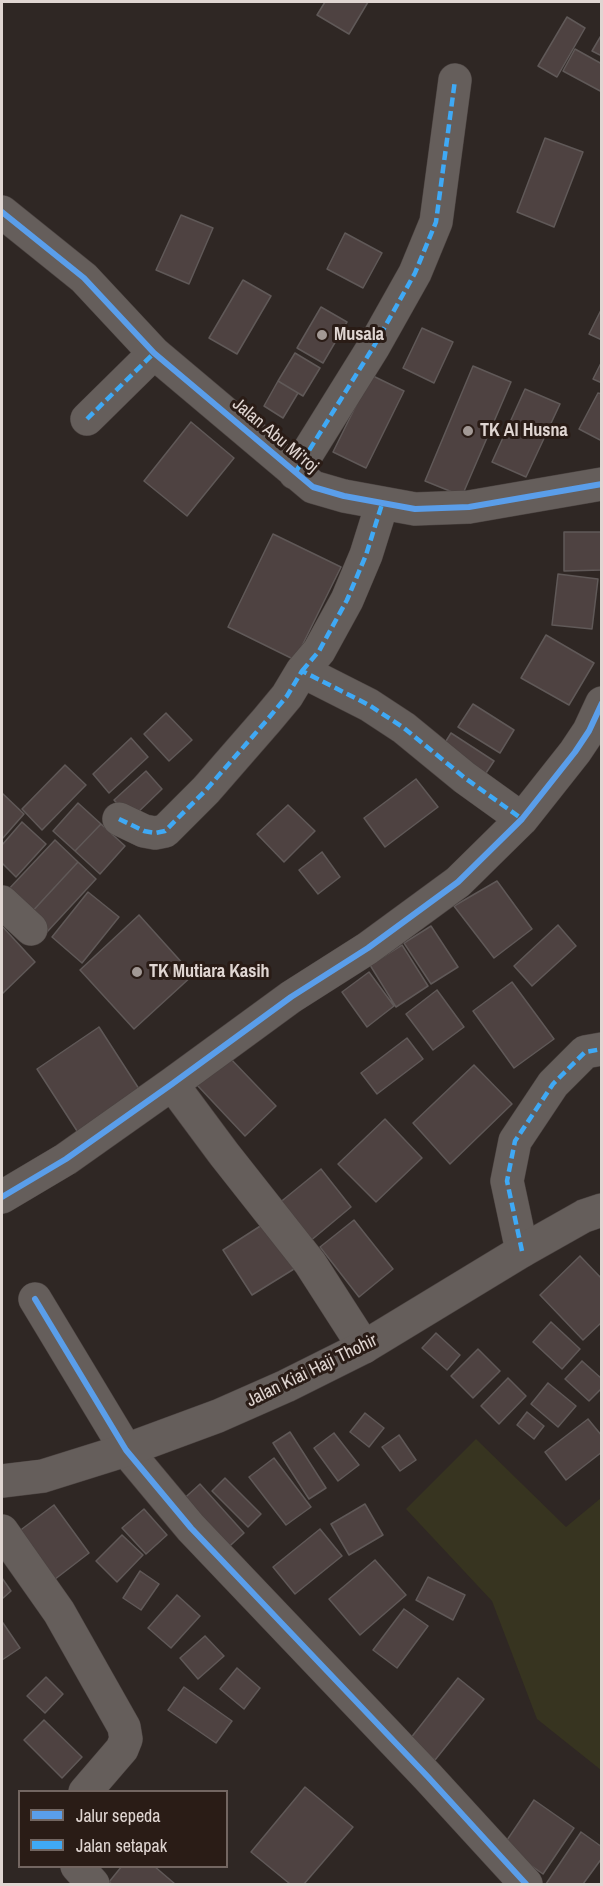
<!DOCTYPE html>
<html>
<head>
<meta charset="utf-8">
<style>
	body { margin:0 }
	#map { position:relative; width:603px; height:1886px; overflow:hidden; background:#2f2724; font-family:"Archivo Narrow",sans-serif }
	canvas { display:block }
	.frame { position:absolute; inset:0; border:3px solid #e0d6d2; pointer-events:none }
	.legend { position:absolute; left:18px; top:1790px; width:210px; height:78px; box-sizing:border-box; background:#2a1c16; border:2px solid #736661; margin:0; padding:8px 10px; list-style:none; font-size:18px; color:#e0d6d2 }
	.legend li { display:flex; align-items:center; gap:12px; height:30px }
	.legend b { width:30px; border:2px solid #736661 }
</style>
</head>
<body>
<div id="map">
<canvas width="603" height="1886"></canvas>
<div class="frame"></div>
<ul class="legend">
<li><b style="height:8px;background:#5a9eea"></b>Jalur sepeda</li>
<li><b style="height:8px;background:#3fa9f5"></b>Jalan setapak</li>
</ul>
</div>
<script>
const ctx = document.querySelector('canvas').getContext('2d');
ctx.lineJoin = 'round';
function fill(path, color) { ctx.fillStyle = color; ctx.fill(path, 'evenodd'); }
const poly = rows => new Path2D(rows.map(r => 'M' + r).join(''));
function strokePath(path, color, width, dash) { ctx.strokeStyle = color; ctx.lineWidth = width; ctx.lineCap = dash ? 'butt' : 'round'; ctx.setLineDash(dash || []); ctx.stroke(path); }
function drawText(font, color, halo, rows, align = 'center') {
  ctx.font = font + ' "Archivo Narrow",sans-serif'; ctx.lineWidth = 6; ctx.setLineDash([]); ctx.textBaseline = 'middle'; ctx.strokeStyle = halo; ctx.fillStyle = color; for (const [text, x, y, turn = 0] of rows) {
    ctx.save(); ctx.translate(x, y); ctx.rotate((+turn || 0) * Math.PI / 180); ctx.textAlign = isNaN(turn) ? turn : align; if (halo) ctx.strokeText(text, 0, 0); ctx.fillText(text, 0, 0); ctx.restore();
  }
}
fill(poly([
	[476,1439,566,1527,601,1498,601,1770,537,1719,492,1601,406,1509]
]), '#373420');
const building = poly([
	[325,2,368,2,349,34,317,15,325,2],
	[567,17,585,28,557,77,538,66,567,17],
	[602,34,602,56,592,51,602,34],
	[575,49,602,64,602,92,563,71,575,49],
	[545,138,583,152,554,227,517,212,545,138],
	[181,215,213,228,189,284,156,270,181,215],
	[345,233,382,253,363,288,327,269,345,233],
	[243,280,271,296,237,354,209,338,243,280],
	[321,307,347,322,323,363,297,348,321,307],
	[602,308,602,340,589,334,602,308],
	[422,328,453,342,434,383,403,368,422,328],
	[295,353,320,368,303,396,278,381,295,353],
	[602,361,602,383,593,379,602,361],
	[473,366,511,382,462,496,425,481,473,366],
	[371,375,404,391,366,468,333,452,371,375],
	[278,381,298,393,283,418,264,406,278,381],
	[525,389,560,404,526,477,492,462,525,389],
	[598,393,602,394,602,441,579,429,598,393],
	[191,422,234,458,187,516,144,481,191,422],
	[564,532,602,532,602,570,564,571,564,532],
	[273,534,341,567,295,660,228,627,273,534],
	[558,574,598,579,592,629,552,625,558,574],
	[546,635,594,663,569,705,521,678,546,635],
	[473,704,514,730,500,753,458,727,473,704],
	[166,713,192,740,169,761,144,734,166,713],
	[451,733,494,761,480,782,438,754,451,733],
	[131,738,148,757,109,793,93,774,131,738],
	[65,765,86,785,42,830,22,809,65,765],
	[146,771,162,789,131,819,114,800,146,771],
	[416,779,438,807,385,847,364,818,416,779],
	[2,793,24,814,2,839,2,793],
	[78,803,101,824,75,851,53,831,78,803],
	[288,805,315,831,284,862,257,834,288,805],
	[22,822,46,844,16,877,2,863,2,845,22,822],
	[101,824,125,846,100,874,75,851,101,824],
	[55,840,78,862,29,915,6,892,55,840],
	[322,852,340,877,318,894,299,870,322,852],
	[78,862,96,879,47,932,29,915,78,862],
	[497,881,532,929,494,958,454,906,497,881],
	[88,892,119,917,82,963,52,937,88,892],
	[139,915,193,975,134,1029,80,970,139,915],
	[558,925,576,946,532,986,514,966,558,925],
	[2,926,35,962,2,994,2,926],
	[431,926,458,967,431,984,404,943,431,926],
	[402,945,428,986,396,1007,370,965,402,945],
	[369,972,394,1006,367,1027,342,992,369,972],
	[512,982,554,1039,514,1068,473,1011,512,982],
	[437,990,464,1027,433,1050,406,1014,437,990],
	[99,1027,141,1092,79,1134,37,1069,99,1027],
	[407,1038,423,1059,377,1094,361,1073,407,1038],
	[228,1056,276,1106,245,1136,197,1085,228,1056],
	[474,1065,512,1104,450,1164,413,1123,474,1065],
	[385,1119,422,1158,376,1202,338,1164,385,1119],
	[321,1169,351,1207,309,1242,278,1204,321,1169],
	[354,1220,393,1269,359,1297,320,1247,354,1220],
	[265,1223,294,1269,252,1295,223,1250,265,1223],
	[580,1256,602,1279,602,1322,583,1340,540,1295,580,1256],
	[551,1322,580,1349,562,1369,533,1342,551,1322],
	[436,1333,460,1355,447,1370,422,1348,436,1333],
	[478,1349,500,1371,473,1398,451,1376,478,1349],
	[582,1361,602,1379,602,1388,589,1401,565,1379,582,1361],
	[508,1378,526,1396,499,1424,481,1406,508,1378],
	[548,1383,576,1406,558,1427,531,1404,548,1383],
	[527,1412,544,1426,534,1439,517,1425,527,1412],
	[365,1413,384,1428,369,1447,350,1432,365,1413],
	[588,1419,602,1436,602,1452,566,1480,545,1452,588,1419],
	[290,1432,326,1488,309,1499,273,1443,290,1432],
	[334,1433,359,1465,338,1481,314,1448,334,1433],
	[399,1435,416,1460,400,1471,382,1447,399,1435],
	[274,1458,311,1507,286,1525,249,1477,274,1458],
	[225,1478,261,1514,248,1527,212,1491,225,1478],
	[200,1484,244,1533,221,1554,178,1504,200,1484],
	[365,1504,383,1535,349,1555,331,1524,365,1504],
	[54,1505,89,1553,50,1583,14,1535,54,1505],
	[144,1509,167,1535,146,1554,122,1528,144,1509],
	[320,1529,342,1556,295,1594,273,1567,320,1529],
	[122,1535,143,1555,117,1582,96,1561,122,1535],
	[375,1560,406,1595,360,1635,329,1599,375,1560],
	[140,1571,159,1584,141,1610,123,1598,140,1571],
	[428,1577,465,1595,453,1620,416,1600,428,1577],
	[2,1578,11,1591,2,1599,2,1578],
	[177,1595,200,1616,171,1648,148,1628,177,1595],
	[404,1609,428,1626,397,1668,373,1650,404,1609],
	[3,1623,20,1648,2,1660,2,1624,3,1623],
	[205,1636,224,1656,198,1679,180,1658,205,1636],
	[237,1668,260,1688,244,1709,220,1689,237,1668],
	[46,1677,63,1694,45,1713,27,1696,46,1677],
	[458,1678,484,1699,435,1760,410,1739,458,1678],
	[184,1687,232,1721,216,1743,168,1710,184,1687],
	[44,1720,82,1757,62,1778,24,1740,44,1720],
	[305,1787,353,1827,304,1884,290,1884,251,1852,305,1787],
	[534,1800,574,1828,543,1874,503,1846,534,1800],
	[581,1832,602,1847,602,1858,583,1884,546,1884,581,1832],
	[122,1866,154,1866,175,1884,112,1884,109,1882,122,1866]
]);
fill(building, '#4e4241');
strokePath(building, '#605958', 1.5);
const minor = poly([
	[2,212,84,278,154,353,313,487,344,496,415,509,469,507,602,484],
	[87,419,154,353],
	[295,473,374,346,415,273,436,222,455,80],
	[302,671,319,651,347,600,366,555,382,504],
	[119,819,144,831,155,833,165,831,206,790,267,720,287,696,302,671,369,705,404,728,465,778,522,819],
	[2,902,31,929],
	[172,1084,224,1154,310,1263,364,1347],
	[2,1197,66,1159,172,1084,291,997,368,948,458,882,522,819,575,752,589,731,602,703],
	[522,1251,507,1181,515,1141,553,1084,585,1052,602,1049],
	[35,1299,126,1450,191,1528,428,1777,526,1884],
	[2,1531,59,1612,124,1727,126,1739,122,1749,85,1792],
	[77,1866,93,1884]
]);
const tertiary = poly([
	[2,1481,43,1476,126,1450,218,1416,286,1386,364,1347,522,1251,584,1216,602,1210]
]);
strokePath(minor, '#4b4341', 34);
strokePath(tertiary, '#4b4341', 34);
strokePath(minor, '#655e5b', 33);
strokePath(tertiary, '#655e5b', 33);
strokePath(poly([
	[87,419,154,353],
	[295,473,374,346,415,273,436,222,455,80],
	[302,671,319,651,347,600,366,555,382,504],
	[119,819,144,831,155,833,165,831,206,790,267,720,287,696,302,671,369,705,404,728,465,778,522,819],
	[522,1251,507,1181,515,1141,553,1084,585,1052,602,1049]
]), '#3fa9f5', 4.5, [9, 4.5]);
strokePath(poly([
	[2,212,84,278,154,353,313,487,344,496,415,509,469,507,602,484],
	[2,1197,66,1159,172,1084,291,997,368,948,458,882,522,819,575,752,589,731,602,703],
	[35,1299,126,1450,191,1528,428,1777,526,1884]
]), '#5a9eea', 6);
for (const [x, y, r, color] of [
	[322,335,6,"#a29995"],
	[468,431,6,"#a29995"],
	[137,972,6,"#a29995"]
]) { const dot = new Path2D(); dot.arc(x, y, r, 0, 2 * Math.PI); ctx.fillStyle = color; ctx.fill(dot); strokePath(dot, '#2a1c16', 2); }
drawText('bold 18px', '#e0d6d2', '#2a1c16', [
	["Musala",334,335],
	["TK Al Husna",480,431],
	["TK Mutiara Kasih",149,972]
], 'left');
drawText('18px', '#e0d6d2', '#2a1c16', [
	["Jalan Abu Mi'roj",275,436,40],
	["Jalan Kiai Haji Thohir",312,1371,-26]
]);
</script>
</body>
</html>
